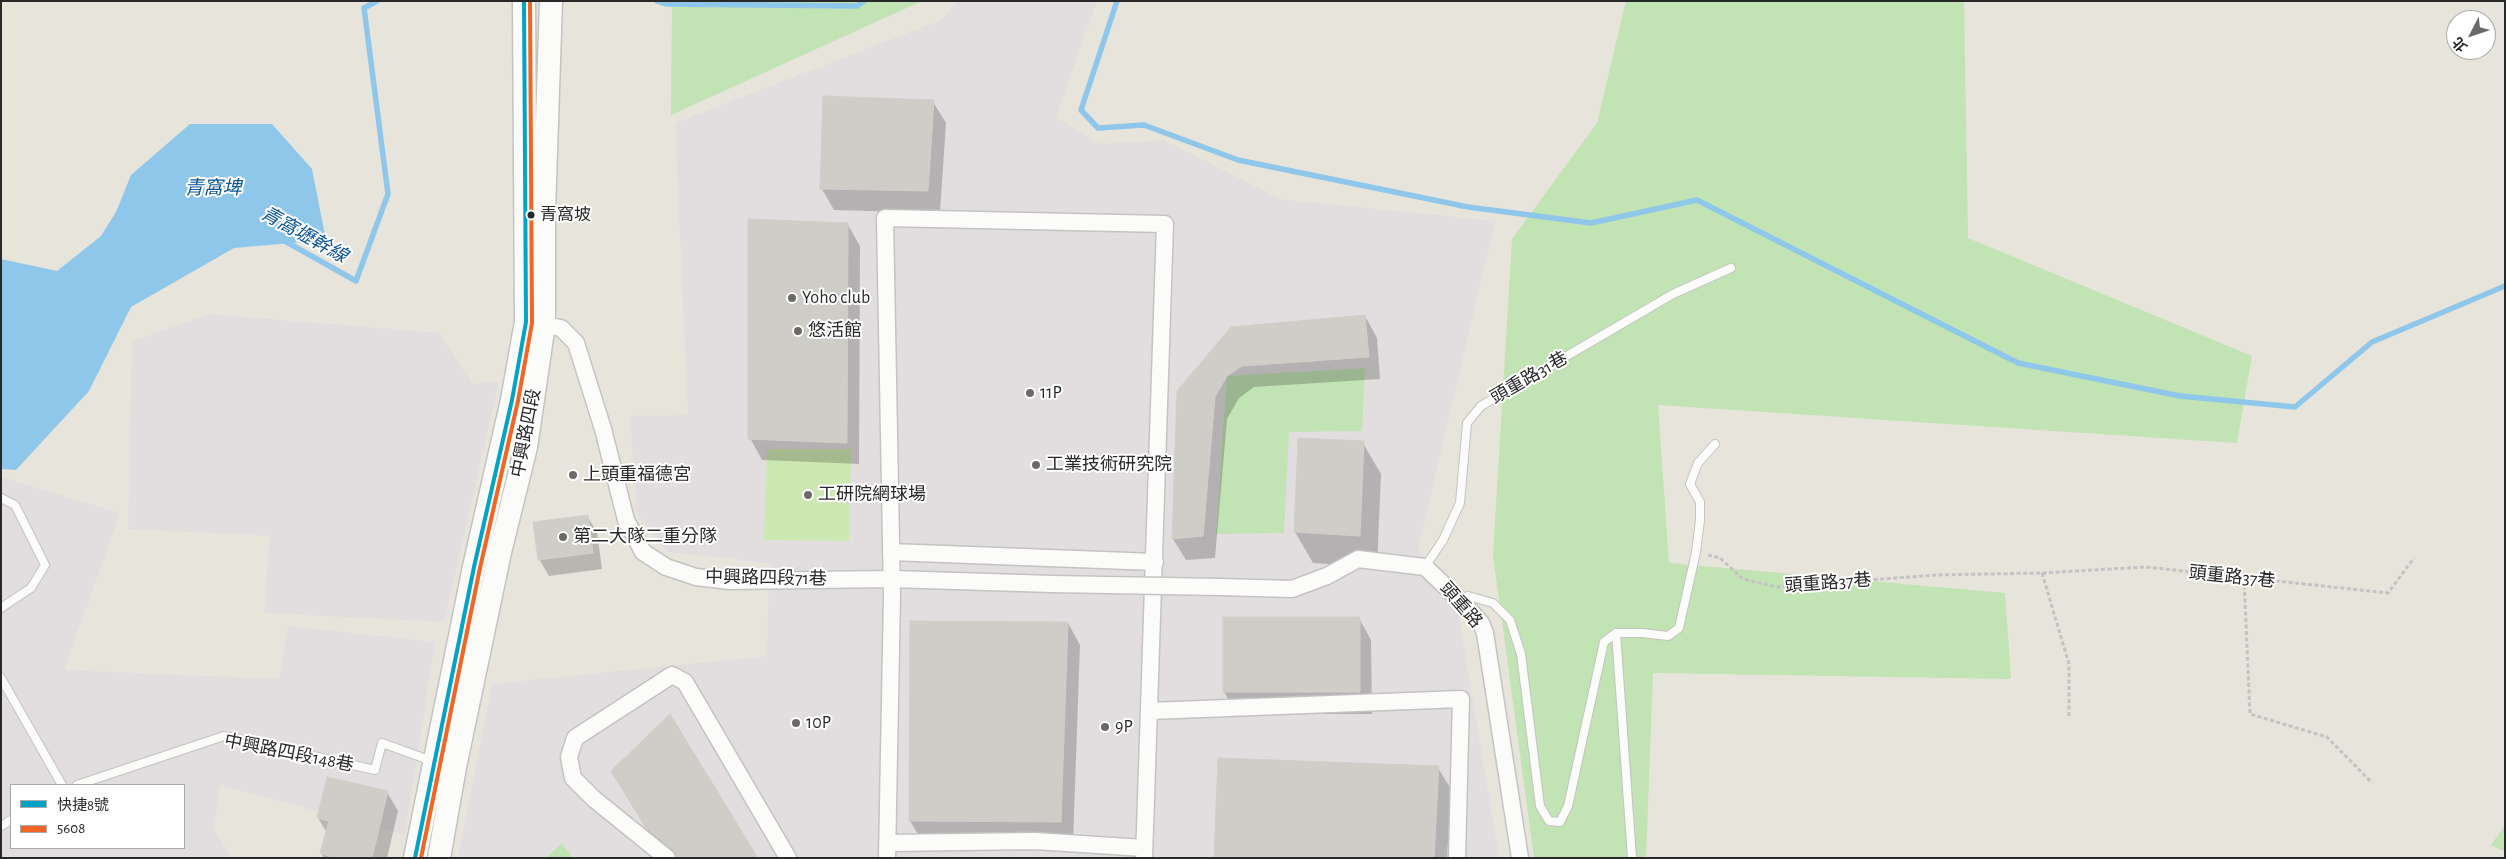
<!DOCTYPE html>
<html>
<head>
<meta charset="utf-8">
<style>
	body { margin:0 }
	#map { position:relative; width:2506px; height:859px; overflow:hidden; background:#e7e4dc; font-family:"Alegreya Sans","Noto Sans TC",sans-serif }
	canvas { display:block }
	.frame { position:absolute; inset:0; border:2px solid #282828; pointer-events:none }
	.legend { position:absolute; left:10px; top:784px; width:175px; height:65px; box-sizing:border-box; background:#fff; border:1px solid #a9a9a9; margin:0; padding:6px 9px; list-style:none; font-size:15px; color:#282828 }
	.legend li { display:flex; align-items:center; gap:10px; height:25px }
	.legend b { width:25px; border:1px solid #a9a9a9 }
	.north { position:absolute; left:2446px; top:10px; width:50px; height:50px; box-sizing:border-box; background:#fff; border:1px solid #a9a9a9; border-radius:50%; rotate:229deg; font-size:14px; font-weight:700; line-height:20px; text-align:center; color:#282828 }
	.north::after { content:''; display:block; margin:auto; width:18px; height:22px; background:#6b6a67; clip-path:polygon(50% 0,100% 100%,50% 72%,0 100%) }
</style>
</head>
<body>
<div id="map">
<canvas width="2506" height="859"></canvas>
<div class="frame"></div>
<ul class="legend">
<li><b style="height:6px;background:#02a3c6"></b>快捷8號</li>
<li><b style="height:6px;background:#f26522"></b>5608</li>
</ul>
<div class="north">北</div>
</div>
<script>
const ctx = document.querySelector('canvas').getContext('2d');
ctx.lineJoin = 'round';
function fill(path, color) { ctx.fillStyle = color; ctx.fill(path, 'evenodd'); }
const poly = rows => new Path2D(rows.map(r => 'M' + r).join(''));
function strokePath(path, color, width, dash) { ctx.strokeStyle = color; ctx.lineWidth = width; ctx.lineCap = dash ? 'butt' : 'round'; ctx.setLineDash(dash || []); ctx.stroke(path); }
function drawText(font, color, halo, rows, align = 'center') {
  ctx.font = font + ' "Alegreya Sans","Noto Sans TC",sans-serif'; ctx.lineWidth = 4; ctx.setLineDash([]); ctx.textBaseline = 'middle'; ctx.strokeStyle = halo; ctx.fillStyle = color; for (const [text, x, y, turn = 0] of rows) {
    ctx.save(); ctx.translate(x, y); ctx.rotate((+turn || 0) * Math.PI / 180); ctx.textAlign = isNaN(turn) ? turn : align; if (halo) ctx.strokeText(text, 0, 0); ctx.fillText(text, 0, 0); ctx.restore();
  }
}
fill(poly([
	[958,1,1097,1,1056,117,1100,144,1164,140,1280,199,1495,221,1418,549,1456,600,1499,858,458,858,492,684,767,656,769,563,667,552,637,514,630,416,688,415,675,123,941,20],
	[209,314,440,333,472,384,499,382,444,622,264,613,270,536,128,529,132,341],
	[4,478,120,513,64,670,279,679,288,626,435,642,405,835,220,785,214,829,232,858,1,858,1,479],
	[11,785,184,785,184,848,11,848]
]), '#e2dedf');
fill(poly([
	[672,1,922,1,671,115],
	[1626,1,1964,1,1968,238,2252,356,2237,443,1658,405,1669,563,2005,593,2011,679,1653,673,1646,858,1534,858,1493,555,1512,239,1597,123],
	[1365,368,1362,431,1289,432,1284,533,1216,534,1227,376],
	[2505,825,2505,852,2491,845],
	[562,843,573,858,546,858]
]), '#c2e3b4');
fill(poly([
	[767,449,851,449,849,541,764,540]
]), '#cde8b2');
fill(poly([
	[190,124,272,124,312,169,326,240,234,248,131,307,89,391,16,470,1,469,1,259,57,271,101,236,116,212,131,175]
]), '#8fc7ea');
fill(poly([
	[933,102,946,123,940,213,834,210,822,189],
	[848,225,860,246,859,464,762,460,750,438],
	[1365,316,1377,338,1380,379,1254,387,1239,398,1227,419,1215,558,1186,560,1173,539,1231,328],
	[1299,439,1363,443,1381,474,1377,567,1313,563,1295,532],
	[587,516,597,532,602,569,549,576,539,559],
	[1224,618,1359,618,1371,640,1372,714,1237,714,1224,692],
	[912,622,1068,623,1080,645,1073,843,923,843,910,821],
	[1438,768,1451,789,1447,858,1215,858],
	[387,792,398,811,387,858,324,858,321,853,327,833,318,818],
	[625,793,756,858,669,858,660,850]
]), '#0003');
strokePath(poly([
	[657,1,666,4,857,6,864,1],
	[1117,1,1081,110,1098,128,1144,125,1238,160,1468,207,1591,223,1697,200,2018,363,2180,396,2295,407,2372,342,2505,286],
	[283,240,356,281,388,194,364,8,377,1]
]), '#8fc7ea', 5.5);
const building = poly([
	[823,96,934,100,928,191,820,189,823,96],
	[748,219,848,223,847,443,748,439,748,219],
	[1365,315,1369,357,1242,366,1227,376,1215,397,1203,536,1172,539,1177,391,1231,327,1365,315],
	[1298,438,1364,441,1360,536,1294,532,1298,438],
	[588,515,593,553,538,560,533,522,588,515],
	[1223,617,1360,617,1360,692,1223,692,1223,617],
	[910,621,1068,622,1061,822,909,821,910,621],
	[670,714,758,858,677,858,673,850,646,828,611,771,670,714],
	[1218,758,1439,766,1434,858,1214,858,1218,758],
	[327,777,388,791,372,858,335,858,320,853,329,821,317,818,327,777]
]);
fill(building, '#cfcdc8');
strokePath(building, '#d2cfc9', 1);
const service = poly([
	[1,498,15,505,45,565,31,588,1,608],
	[1425,567,1443,540,1460,503,1467,423,1481,406,1673,294,1731,268],
	[1468,596,1493,603,1510,620,1521,654,1540,806,1549,821,1560,822,1568,806,1604,642,1616,633,1642,633,1668,636,1679,628,1696,552,1700,520,1700,502,1690,484,1698,463,1715,444],
	[1616,633,1632,858],
	[1,678,62,785],
	[77,785,224,736,375,770,382,743,432,761],
	[1,826,11,820]
]);
const minor = poly([
	[534,323,561,328,576,343,603,429,626,520,643,552,666,567,696,577,729,581,892,579,1052,584],
	[891,552,1155,562],
	[1220,587,1292,589,1327,576,1358,559,1425,567,1465,605,1481,623,1485,633,1520,858],
	[1150,711,1461,699,1457,858],
	[887,843,1035,841,1144,848],
	[667,858,594,799,573,778,569,757,575,738,672,675,685,682,788,858],
	[887,858,892,596,885,218,1165,224,1144,858]
]);
const secondary = poly([
	[415,858,474,567,512,400,526,322,524,1],
	[439,858,455,767,500,552,526,447,544,324,544,212,551,1]
]);
strokePath(service, '#c4c3c2', 10);
strokePath(minor, '#c4c3c2', 19);
strokePath(secondary, '#c4c3c2', 25);
strokePath(poly([
	[1708,555,1720,558,1743,579,1777,587,1935,575,2042,573,2146,567,2388,593,2414,558],
	[2042,573,2069,664,2069,716],
	[2244,579,2250,714,2327,737,2372,783]
]), '#c4c3c3', 3, [4, 2.5]);
strokePath(service, '#fbfbfa', 8);
strokePath(minor, '#fbfbfa', 16);
strokePath(secondary, '#fbfbfa', 22);
const minorBridge = poly([
	[1052,584,1220,587]
]);
strokePath(minorBridge, '#c4c3c2', 19, []);
strokePath(minorBridge, '#fbfbfa', 16);
strokePath(poly([
	[415,858,474,567,512,400,526,322,524,1]
]), '#02a3c6', 4);
strokePath(poly([
	[421,858,480,568,518,401,532,323,530,1]
]), '#f26522', 4);
for (const [x, y, r, color] of [
	[531,215,4.5,"#282828"],
	[792,298,5,"#6b6a67"],
	[798,331,5,"#6b6a67"],
	[1030,393,5,"#6b6a67"],
	[1036,465,5,"#6b6a67"],
	[573,475,5,"#6b6a67"],
	[808,495,5,"#6b6a67"],
	[563,537,5,"#6b6a67"],
	[796,723,5,"#6b6a67"],
	[1105,727,5,"#6b6a67"]
]) { const dot = new Path2D(); dot.arc(x, y, r, 0, 2 * Math.PI); ctx.fillStyle = color; ctx.fill(dot); strokePath(dot, '#fff', 2); }
drawText('17px', '#282828', '#fff', [
	["青窩坡",540,215]
], 'left');
drawText('18px', '#282828', '#fff', [
	["Yoho club",802,298],
	["悠活館",808,331],
	["11P",1040,393],
	["工業技術研究院",1046,465],
	["上頭重福德宮",583,475],
	["工研院網球場",818,495],
	["第二大隊二重分隊",573,537],
	["10P",806,723],
	["9P",1115,727]
], 'left');
drawText('18px', '#282828', '#fff', [
	["頭重路31巷",1529,378,-30],
	["中興路四段",526,433,-79],
	["頭重路37巷",2232,577,6],
	["中興路四段71巷",766,578,1],
	["頭重路37巷",1828,583,-4],
	["頭重路",1461,605,49],
	["中興路四段148巷",289,753,11]
]);
drawText('italic 19px', '#0b5598', '#fff', [
	["青窩埤",213,188],
	["青窩壢幹線",304,235,29]
]);
</script>
</body>
</html>
